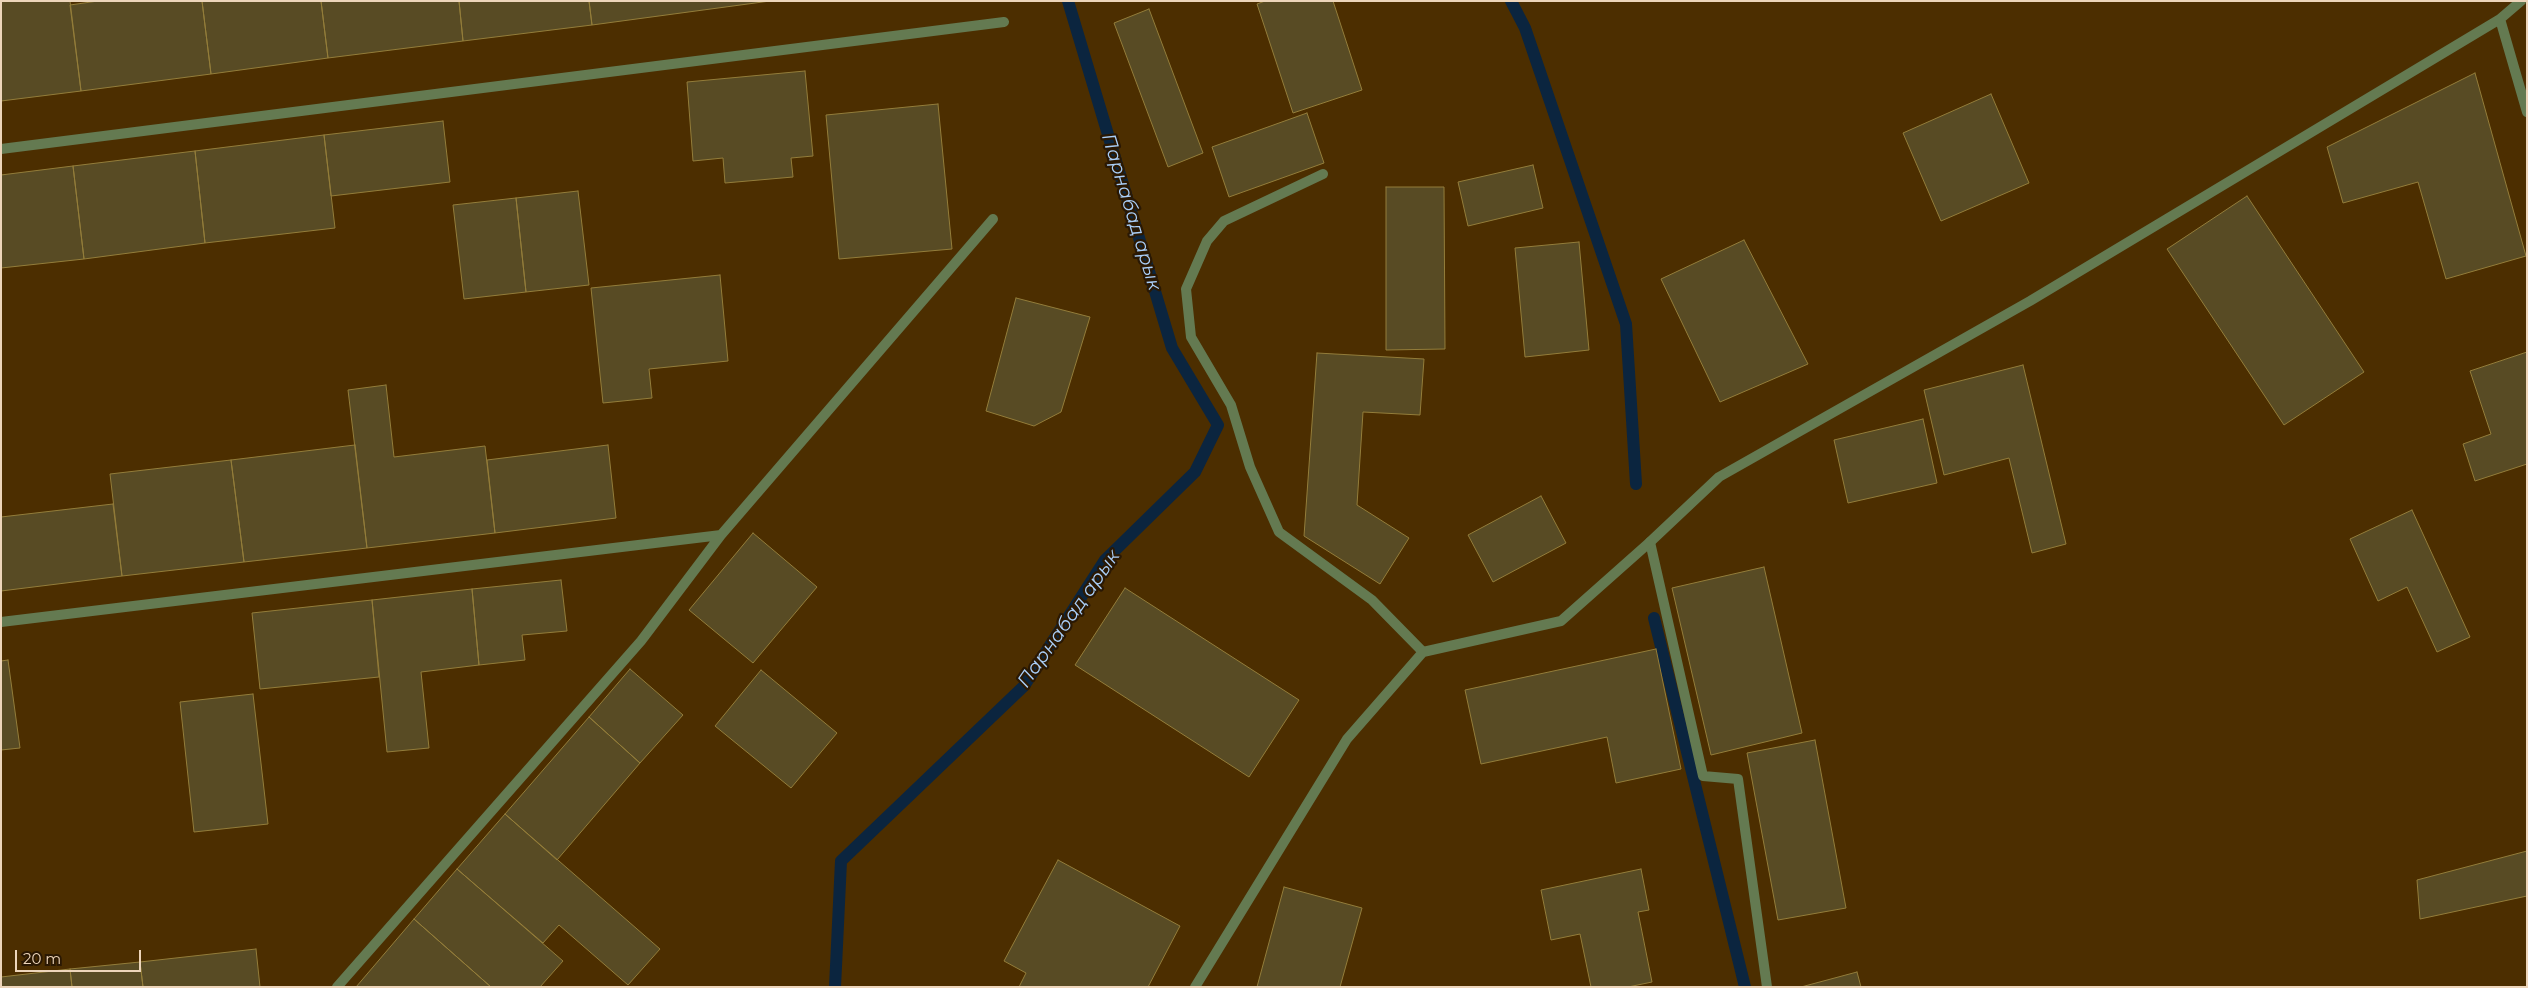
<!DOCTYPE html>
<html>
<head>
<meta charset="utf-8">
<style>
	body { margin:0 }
	#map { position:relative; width:2528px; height:988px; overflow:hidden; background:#4c2e00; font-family:Montserrat,sans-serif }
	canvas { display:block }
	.frame { position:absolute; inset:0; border:2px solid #edd5ba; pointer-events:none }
	.scale { position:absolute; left:15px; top:950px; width:126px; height:22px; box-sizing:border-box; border:2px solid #edd5ba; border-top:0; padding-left:6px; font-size:15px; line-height:18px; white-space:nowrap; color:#edd5ba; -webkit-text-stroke:4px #2a1803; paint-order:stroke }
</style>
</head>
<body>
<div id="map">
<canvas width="2528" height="988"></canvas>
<div class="frame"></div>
<div class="scale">20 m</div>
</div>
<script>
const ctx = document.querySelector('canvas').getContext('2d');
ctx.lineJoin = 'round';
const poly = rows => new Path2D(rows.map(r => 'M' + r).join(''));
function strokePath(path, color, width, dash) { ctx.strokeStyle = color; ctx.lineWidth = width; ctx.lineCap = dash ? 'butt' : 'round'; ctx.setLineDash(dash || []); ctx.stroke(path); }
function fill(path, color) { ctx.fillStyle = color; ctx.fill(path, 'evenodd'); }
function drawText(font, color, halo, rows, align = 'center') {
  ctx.font = font + ' Montserrat,sans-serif'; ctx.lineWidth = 4.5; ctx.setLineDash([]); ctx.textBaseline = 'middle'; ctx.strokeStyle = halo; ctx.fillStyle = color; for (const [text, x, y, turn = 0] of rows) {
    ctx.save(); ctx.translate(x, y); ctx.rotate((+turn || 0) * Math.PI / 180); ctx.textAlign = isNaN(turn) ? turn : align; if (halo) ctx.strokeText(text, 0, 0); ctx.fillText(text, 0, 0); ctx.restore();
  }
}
strokePath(poly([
	[1511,1,1525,28,1626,324,1636,484],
	[1654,618,1745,987],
	[835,987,841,861,1024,686,1105,560,1195,472,1218,425,1172,348,1068,1]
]), '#0b253f', 12);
const building = poly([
	[1,1,70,1,81,91,1,101,1,1],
	[98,1,202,1,211,74,81,91,70,5,98,1],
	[202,1,321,1,328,58,211,74,202,1],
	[321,1,459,1,463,41,328,58,321,1],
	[459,1,589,1,592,25,463,41,459,1],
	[589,1,770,1,592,25,589,1],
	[1265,1,1333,1,1362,90,1293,113,1257,4,1265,1],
	[1149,9,1203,153,1168,167,1114,23,1149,9],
	[805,71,813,156,791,158,793,177,725,183,723,158,693,161,687,82,805,71],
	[2475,73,2526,256,2446,279,2418,182,2343,203,2327,147,2475,73],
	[1991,94,2029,183,1941,221,1903,133,1991,94],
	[938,104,952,249,839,259,826,115,938,104],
	[1307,113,1324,163,1229,197,1212,147,1307,113],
	[443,121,450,182,331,196,324,135,443,121],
	[324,135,335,228,205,243,195,151,324,135],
	[195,151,205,243,84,259,73,166,195,151],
	[1533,165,1543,208,1468,226,1458,182,1533,165],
	[73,166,84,259,1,268,1,175,73,166],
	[1386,187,1444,187,1445,349,1386,350,1386,187],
	[578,191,589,285,526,292,516,198,578,191],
	[2247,196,2364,372,2284,425,2167,249,2247,196],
	[516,198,526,292,464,299,453,205,516,198],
	[1744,240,1808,364,1720,402,1661,279,1744,240],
	[1579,242,1589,350,1525,357,1515,248,1579,242],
	[720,275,728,361,649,369,652,398,603,403,591,288,720,275],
	[1016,298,1090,317,1061,412,1034,426,986,411,1016,298],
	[2527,352,2527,464,2475,481,2463,444,2491,434,2470,371,2527,352],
	[1317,353,1424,359,1420,415,1363,412,1357,505,1409,538,1380,584,1304,536,1317,353],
	[2023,365,2066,544,2032,553,2009,458,1944,475,1924,390,2023,365],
	[386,385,394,457,485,446,495,533,367,548,348,390,386,385],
	[1923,419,1937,483,1848,503,1834,440,1923,419],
	[355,445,367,548,244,562,231,460,355,445],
	[608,445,616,518,495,533,487,460,608,445],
	[231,460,244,562,122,576,110,474,231,460],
	[1541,496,1566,543,1493,582,1468,535,1541,496],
	[113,504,122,576,1,591,1,517,113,504],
	[2412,510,2470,637,2437,652,2407,587,2378,601,2350,539,2412,510],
	[753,533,817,587,753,663,689,610,753,533],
	[1764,567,1802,733,1711,755,1672,588,1764,567],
	[561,580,567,631,522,635,525,660,479,665,472,589,561,580],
	[1125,588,1299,700,1249,777,1075,665,1125,588],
	[472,589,479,665,421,672,429,748,387,752,372,600,472,589],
	[372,600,379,677,260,689,252,613,372,600],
	[1656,649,1681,769,1616,783,1607,737,1481,764,1465,690,1656,649],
	[8,660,20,748,1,750,1,661,8,660],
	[630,669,683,715,640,763,589,717,630,669],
	[761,670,837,733,791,788,715,726,761,670],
	[253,694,268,824,194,832,180,702,253,694],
	[589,717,640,763,557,860,505,814,589,717],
	[1815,740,1846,908,1778,920,1747,753,1815,740],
	[505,814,660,949,628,985,559,925,543,943,457,869,505,814],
	[2527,851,2527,896,2420,919,2417,880,2527,851],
	[1058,860,1180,926,1148,987,1019,987,1026,973,1004,961,1058,860],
	[457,869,563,961,540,987,491,987,414,919,457,869],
	[1641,869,1649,910,1638,912,1652,982,1628,987,1591,987,1580,934,1551,940,1541,890,1641,869],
	[1284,887,1362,908,1340,987,1257,987,1284,887],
	[414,919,491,987,356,987,414,919],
	[256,949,260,987,143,987,140,962,256,949],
	[140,962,143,987,72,987,70,969,140,962],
	[70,969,72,987,1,987,1,977,70,969],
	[1857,972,1861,987,1801,987,1857,972]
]);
fill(building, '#584b24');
strokePath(building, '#937d3a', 1);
strokePath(poly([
	[1323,174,1224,221,1207,241,1186,289,1191,337,1231,405,1250,467,1279,532,1372,600,1423,652],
	[1650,542,1703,776,1738,779,1767,987]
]), '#647a51', 10);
strokePath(poly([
	[2500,19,2527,112],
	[1,149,1004,22],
	[1,622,721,535],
	[337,987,641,641,721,535,993,219],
	[1195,987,1347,739,1423,652,1561,621,1650,542,1719,477,2030,301,2500,19,2521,1]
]), '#647a51', 10);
drawText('italic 19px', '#aacff9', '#2a1803', [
	["Парнабад арык",1131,212,73],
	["Парнабад арык",1069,619,-55]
]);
</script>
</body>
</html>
